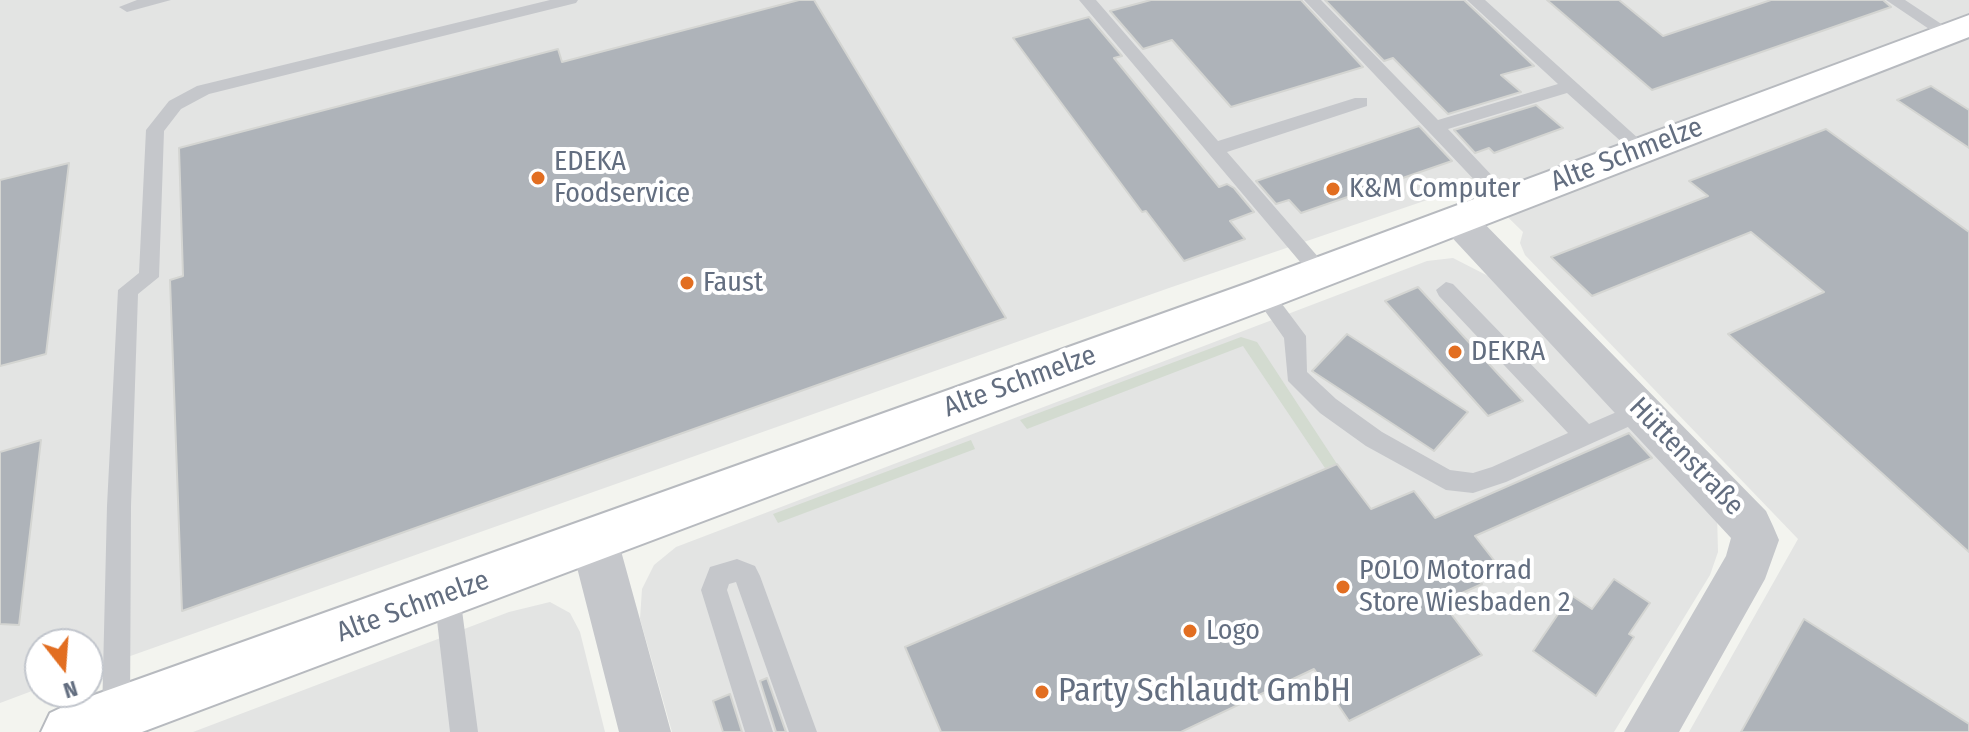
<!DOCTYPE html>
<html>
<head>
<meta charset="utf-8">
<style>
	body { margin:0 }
	#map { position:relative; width:1969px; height:732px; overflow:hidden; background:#f3f4ef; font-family:"Fira Sans Condensed",sans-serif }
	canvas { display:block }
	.north { position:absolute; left:24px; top:628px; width:80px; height:80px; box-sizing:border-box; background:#fff; border:2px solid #c1c5cc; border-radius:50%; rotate:163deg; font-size:22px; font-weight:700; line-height:32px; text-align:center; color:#636e80 }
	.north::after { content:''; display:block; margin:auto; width:28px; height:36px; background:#e26e21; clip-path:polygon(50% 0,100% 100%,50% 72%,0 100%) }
</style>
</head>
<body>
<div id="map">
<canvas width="1969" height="732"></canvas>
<div class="north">N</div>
</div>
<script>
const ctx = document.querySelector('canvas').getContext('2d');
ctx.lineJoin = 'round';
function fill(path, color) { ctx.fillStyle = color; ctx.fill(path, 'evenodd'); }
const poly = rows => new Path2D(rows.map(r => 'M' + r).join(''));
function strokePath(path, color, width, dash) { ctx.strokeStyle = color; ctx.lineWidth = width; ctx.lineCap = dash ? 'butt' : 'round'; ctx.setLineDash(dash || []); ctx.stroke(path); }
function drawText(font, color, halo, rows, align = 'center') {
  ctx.font = font + ' "Fira Sans Condensed",sans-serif'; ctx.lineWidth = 8; ctx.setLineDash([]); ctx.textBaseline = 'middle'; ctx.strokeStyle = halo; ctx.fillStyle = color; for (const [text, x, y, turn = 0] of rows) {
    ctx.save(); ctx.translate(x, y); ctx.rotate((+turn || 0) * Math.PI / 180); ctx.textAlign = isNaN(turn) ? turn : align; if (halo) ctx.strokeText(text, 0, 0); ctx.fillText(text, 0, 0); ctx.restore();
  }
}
fill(poly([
	[0,0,1969,0,1969,732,1689,732,1798,539,1525,255,1520,243,1523,232,1474,184,1169,288,88,671,88,644,40,644,40,688,0,703],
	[1453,258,1496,280,1717,513,1718,552,1710,575,1614,732,672,732,640,619,642,589,654,565,676,547,1427,261],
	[550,602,570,613,580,632,605,732,193,732,509,612]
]), '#e3e4e3');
fill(poly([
	[1241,337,1257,342,1337,464,1325,468,1243,346,1027,429,1020,420],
	[971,440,975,449,778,523,773,514]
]), '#d3dbd0');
const building = poly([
	[799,0,814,0,1006,318,182,611,170,280,183,276,179,148,558,49,562,62,799,0],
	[1151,0,1301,0,1363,67,1231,107,1172,40,1143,49,1110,11,1151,0],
	[1325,0,1464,0,1534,66,1501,75,1521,92,1448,114,1393,58,1384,61,1325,0],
	[1547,0,1619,0,1663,36,1771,0,1883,0,1891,7,1652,90,1547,0],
	[1089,17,1122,56,1114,58,1219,187,1227,184,1234,188,1254,212,1230,221,1245,239,1184,261,1146,211,1142,212,1013,38,1089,17],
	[1931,86,1969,110,1969,148,1897,100,1931,86],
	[1536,105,1563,128,1494,153,1489,148,1475,153,1454,130,1536,105],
	[1419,126,1452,161,1301,213,1289,200,1276,204,1256,181,1419,126],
	[1826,129,1969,232,1969,552,1728,334,1824,292,1751,232,1592,296,1551,257,1708,196,1689,181,1826,129],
	[69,163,46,354,0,366,0,180,69,163],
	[1418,287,1523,401,1488,416,1385,301,1418,287],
	[1347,334,1468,412,1434,451,1312,371,1347,334],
	[1629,433,1652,458,1475,536,1500,568,1477,579,1482,584,1442,602,1482,655,1349,721,1314,669,1181,732,941,732,905,647,1337,464,1371,509,1414,491,1435,518,1629,433],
	[41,440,19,625,0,624,0,452,41,440],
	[1614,579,1650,603,1629,634,1634,637,1596,696,1533,651,1571,595,1592,609,1614,579],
	[1804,619,1969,724,1969,732,1741,732,1804,619],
	[767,678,786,732,776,732,760,681,767,678],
	[730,694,742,732,723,732,713,701,730,694]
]);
fill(building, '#aeb3b9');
strokePath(building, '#d4d5d2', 2);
const secondary = poly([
	[1969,15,1969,37,1278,305,142,732,41,732,50,713,69,704,1248,283,1969,15]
]);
strokePath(secondary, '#b7babf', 4);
fill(poly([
	[137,0,171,0,127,12,119,7,137,0],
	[550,0,578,0,576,3,209,94,181,109,164,131,159,277,138,294,131,506,130,715,126,725,116,728,106,725,102,715,107,506,118,290,139,273,146,130,169,101,197,86,550,0],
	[1079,0,1096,0,1218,141,1355,98,1367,98,1367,106,1227,152,1326,266,1329,271,1326,276,1312,276,1079,0],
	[1304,0,1321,0,1438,120,1558,84,1467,0,1485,0,1650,149,1648,153,1634,153,1567,93,1448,129,1516,201,1506,208,1499,206,1304,0],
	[1886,0,1905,0,1955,33,1947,38,1941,37,1886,0],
	[1446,282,1453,284,1589,424,1642,401,1650,403,1653,410,1650,417,1506,482,1473,493,1446,490,1366,446,1320,413,1288,381,1284,338,1253,294,1263,286,1270,288,1306,336,1307,372,1336,399,1382,432,1450,470,1473,473,1492,467,1568,433,1439,296,1436,290,1446,282],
	[737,559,755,566,760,576,817,732,789,732,736,582,729,584,727,590,773,732,745,732,701,590,710,567,737,559],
	[447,583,456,587,460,595,478,732,450,732,434,595,438,587,447,583]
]), '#c5c7cb');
fill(poly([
	[1458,206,1471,210,1766,511,1773,526,1779,540,1765,579,1679,732,1624,732,1726,556,1731,538,1445,230,1439,220,1445,210,1458,206],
	[594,519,611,525,618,540,671,732,619,732,570,540,577,525,594,519]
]), '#c5c7cb');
fill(secondary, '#fff');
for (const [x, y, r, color] of [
	[538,178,8,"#e26e21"],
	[1333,189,8,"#e26e21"],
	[687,283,8,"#e26e21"],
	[1455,352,8,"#e26e21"],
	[1343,587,8,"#e26e21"],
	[1190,631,8,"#e26e21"],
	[1042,692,8,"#e26e21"]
]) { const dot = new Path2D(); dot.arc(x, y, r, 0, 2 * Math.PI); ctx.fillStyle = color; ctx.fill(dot); strokePath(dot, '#fff', 3); }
drawText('28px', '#636e80', '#fff', [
	["Alte Schmelze",1627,155,-21],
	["Alte Schmelze",1020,382,-20],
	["Hüttenstraße",1686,457,46],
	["Alte Schmelze",413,607,-20]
]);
drawText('28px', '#636e80', '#fff', [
	["EDEKA",554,162],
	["Foodservice",554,194],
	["K&M Computer",1349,189],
	["Faust",703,283],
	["DEKRA",1471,352],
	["POLO Motorrad",1359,571],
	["Store Wiesbaden 2",1359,603],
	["Logo",1206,631]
], 'left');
drawText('34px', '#636e80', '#fff', [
	["Party Schlaudt GmbH",1058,692]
], 'left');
</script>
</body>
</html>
